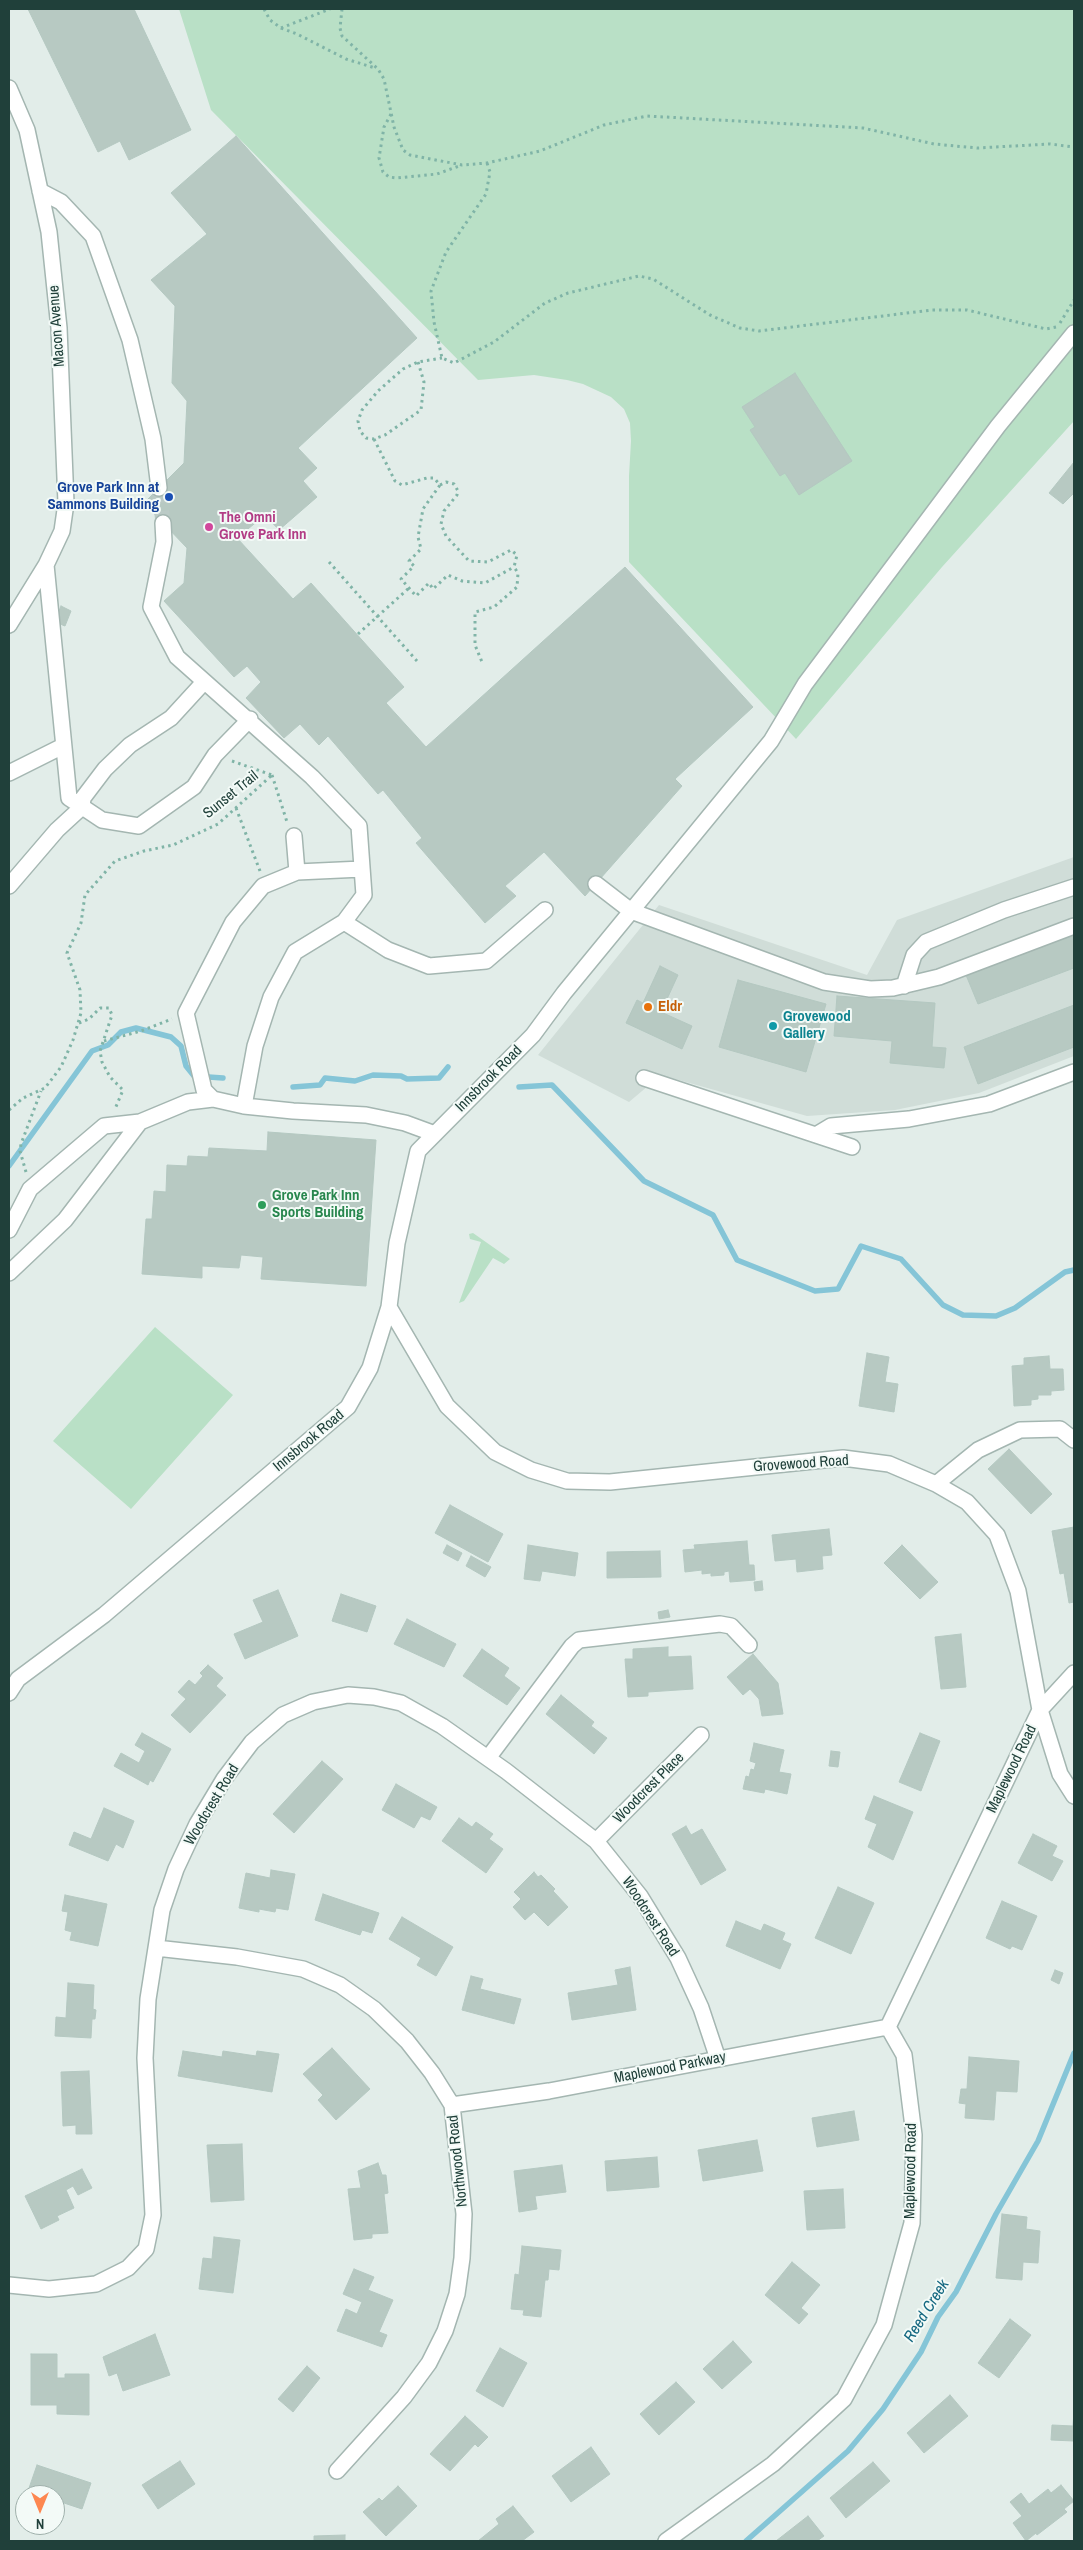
<!DOCTYPE html>
<html>
<head>
<meta charset="utf-8">
<style>
	body { margin:0 }
	#map { position:relative; width:1083px; height:2550px; overflow:hidden; background:#e2ede9; font-family:"Archivo Narrow",sans-serif }
	canvas { display:block }
	.frame { position:absolute; inset:0; border:10px solid #20403a; pointer-events:none }
	.north { position:absolute; left:15px; top:2485px; width:50px; height:50px; box-sizing:border-box; background:#f3faf7; border:1px solid #9fb0ab; border-radius:50%; rotate:180deg; font-size:14px; font-weight:700; line-height:20px; text-align:center; color:#20403a }
	.north::after { content:''; display:block; margin:auto; width:18px; height:22px; background:#fd8750; clip-path:polygon(50% 0,100% 100%,50% 72%,0 100%) }
</style>
</head>
<body>
<div id="map">
<canvas width="1083" height="2550"></canvas>
<div class="frame"></div>
<div class="north">N</div>
</div>
<script>
const ctx = document.querySelector('canvas').getContext('2d');
ctx.lineJoin = 'round';
function fill(path, color) { ctx.fillStyle = color; ctx.fill(path, 'evenodd'); }
const poly = rows => new Path2D(rows.map(r => 'M' + r).join(''));
function strokePath(path, color, width, dash) { ctx.strokeStyle = color; ctx.lineWidth = width; ctx.lineCap = dash ? 'butt' : 'round'; ctx.setLineDash(dash || []); ctx.stroke(path); }
function drawText(font, color, halo, rows, align = 'center') {
  ctx.font = font + ' "Archivo Narrow",sans-serif'; ctx.lineWidth = 4; ctx.setLineDash([]); ctx.textBaseline = 'middle'; ctx.strokeStyle = halo; ctx.fillStyle = color; for (const [text, x, y, turn = 0] of rows) {
    ctx.save(); ctx.translate(x, y); ctx.rotate((+turn || 0) * Math.PI / 180); ctx.textAlign = isNaN(turn) ? turn : align; if (halo) ctx.strokeText(text, 0, 0); ctx.fillText(text, 0, 0); ctx.restore();
  }
}
fill(poly([
	[1074,857,1074,1056,979,1093,895,1110,807,1116,661,1075,629,1102,538,1055,659,905,867,975,897,920]
]), '#d0ddd8');
fill(poly([
	[179,9,1074,9,1074,421,942,567,796,739,629,562,629,476,631,441,630,423,624,409,611,397,583,384,567,380,534,375,478,380,211,110],
	[473,1233,510,1259,504,1264,493,1258,464,1301,459,1303,481,1242,470,1239,469,1234],
	[155,1327,233,1395,131,1509,53,1441]
]), '#b9e0c6');
strokePath(poly([
	[293,1087,320,1085,325,1078,355,1081,373,1075,401,1076,407,1079,439,1078,448,1067],
	[519,1087,552,1085,644,1181,713,1215,737,1260,815,1291,838,1289,861,1246,901,1259,943,1305,963,1315,996,1316,1015,1308,1065,1272,1074,1270],
	[9,1166,92,1051,108,1045,121,1032,136,1028,171,1037,181,1046,186,1066,194,1076,223,1078],
	[746,2541,848,2451,883,2409,921,2352,938,2317,956,2292,996,2214,1038,2141,1074,2053]
]), '#85c5d7', 5.5);
const building = poly([
	[28,9,134,9,191,130,129,160,120,141,98,152,28,9],
	[236,136,417,338,298,448,317,468,303,481,317,497,279,530,265,515,237,538,293,599,311,583,404,687,386,703,426,747,625,567,753,707,675,779,682,786,585,896,544,852,505,886,516,896,485,923,416,843,422,838,383,790,378,794,328,736,319,745,300,724,284,738,246,698,261,682,247,666,234,677,164,601,184,583,187,548,144,503,184,463,187,401,172,383,175,306,151,280,207,234,171,193,236,136],
	[795,373,852,461,799,495,785,473,780,476,750,430,755,427,742,407,795,373],
	[1074,462,1074,493,1063,504,1049,493,1074,462],
	[61,606,71,611,65,626,55,622,61,606],
	[1074,934,1074,968,978,1004,966,975,1074,934],
	[660,966,678,975,661,1012,692,1026,682,1049,626,1023,637,1000,643,1003,660,966],
	[738,980,826,1004,806,1072,719,1047,738,980],
	[837,996,935,1003,932,1047,946,1048,944,1068,890,1063,892,1041,834,1036,837,996],
	[1074,1005,1074,1047,978,1084,964,1047,1074,1005],
	[268,1132,376,1140,366,1286,261,1279,263,1257,241,1255,239,1268,202,1266,202,1278,142,1274,146,1219,152,1219,154,1191,166,1192,167,1165,187,1166,188,1156,208,1157,209,1148,267,1151,268,1132],
	[867,1353,889,1357,885,1382,898,1384,894,1412,859,1406,867,1353],
	[1049,1356,1050,1369,1063,1369,1064,1390,1051,1391,1051,1395,1038,1395,1038,1399,1031,1400,1031,1405,1014,1406,1012,1366,1024,1365,1024,1358,1049,1356],
	[1009,1449,1052,1494,1031,1514,988,1469,1009,1449],
	[450,1505,503,1534,488,1562,435,1533,450,1505],
	[1074,1527,1074,1602,1069,1603,1064,1573,1060,1574,1052,1531,1074,1527],
	[829,1529,832,1555,822,1556,823,1569,797,1572,796,1559,775,1561,772,1535,829,1529],
	[747,1541,749,1565,754,1565,755,1580,730,1582,729,1571,724,1572,724,1575,711,1576,711,1573,702,1574,702,1570,685,1572,683,1550,695,1549,694,1545,747,1541],
	[447,1545,462,1553,458,1561,443,1553,447,1545],
	[528,1545,578,1553,575,1576,542,1571,540,1581,524,1579,528,1545],
	[902,1545,938,1582,920,1599,884,1563,902,1545],
	[660,1551,661,1577,607,1578,607,1552,660,1551],
	[471,1556,491,1567,485,1577,466,1566,471,1556],
	[762,1581,763,1590,755,1591,754,1582,762,1581],
	[278,1590,298,1636,245,1659,234,1634,263,1622,253,1600,278,1590],
	[341,1594,376,1606,367,1632,332,1621,341,1594],
	[668,1610,670,1617,659,1619,658,1612,668,1610],
	[407,1619,456,1644,444,1667,394,1644,407,1619],
	[961,1634,966,1687,941,1689,935,1637,961,1634],
	[668,1647,668,1657,691,1656,693,1689,648,1692,648,1696,628,1697,625,1659,633,1659,633,1649,668,1647],
	[482,1649,509,1668,504,1676,520,1688,507,1705,463,1676,482,1649],
	[753,1654,778,1683,783,1714,762,1716,759,1699,750,1689,743,1695,727,1677,753,1654],
	[208,1665,223,1678,216,1686,226,1695,190,1733,171,1715,186,1699,178,1692,189,1680,195,1685,203,1676,200,1673,208,1665],
	[561,1695,594,1722,591,1726,607,1738,594,1754,546,1714,561,1695],
	[142,1733,171,1749,153,1782,150,1780,148,1785,114,1766,121,1753,139,1763,145,1751,135,1745,142,1733],
	[920,1733,940,1741,921,1791,899,1782,920,1733],
	[754,1743,784,1750,779,1772,791,1774,787,1794,765,1789,764,1793,743,1789,746,1776,749,1777,751,1769,754,1770,756,1763,750,1761,754,1743],
	[831,1751,840,1752,838,1767,829,1766,831,1751],
	[322,1761,343,1779,294,1833,273,1814,322,1761],
	[396,1784,437,1807,430,1820,421,1816,414,1828,382,1810,396,1784],
	[874,1796,913,1812,893,1860,868,1847,877,1824,865,1819,874,1796],
	[104,1808,134,1821,123,1848,116,1844,108,1861,69,1845,74,1832,91,1839,104,1808],
	[459,1818,472,1827,476,1822,493,1834,489,1839,503,1849,486,1873,442,1841,459,1818],
	[686,1826,691,1835,702,1829,726,1870,701,1885,672,1834,686,1826],
	[1033,1834,1057,1846,1052,1856,1063,1861,1052,1881,1018,1863,1033,1834],
	[271,1870,295,1874,288,1910,276,1908,275,1912,259,1909,259,1912,239,1908,246,1873,270,1878,271,1870],
	[534,1872,538,1877,541,1875,555,1889,553,1891,568,1907,548,1926,534,1912,525,1920,513,1907,521,1899,514,1892,534,1872],
	[838,1887,874,1903,851,1954,815,1938,838,1887],
	[323,1894,379,1913,372,1933,362,1930,360,1935,315,1920,323,1894],
	[65,1895,107,1904,98,1946,70,1940,72,1932,65,1930,68,1912,62,1911,65,1895],
	[1002,1901,1037,1916,1022,1950,1012,1946,1010,1949,986,1938,1002,1901],
	[402,1917,453,1947,436,1976,417,1965,421,1958,389,1939,402,1917],
	[736,1921,761,1931,764,1924,785,1933,782,1940,791,1944,780,1969,726,1946,736,1921],
	[630,1967,636,2010,572,2020,568,1993,618,1985,615,1970,630,1967],
	[1055,1970,1063,1973,1059,1984,1051,1980,1055,1970],
	[471,1976,483,1979,480,1989,521,1999,514,2024,462,2010,471,1976],
	[68,1983,94,1985,93,2009,96,2010,95,2019,92,2019,91,2038,55,2036,56,2017,66,2018,68,1983],
	[332,2048,370,2089,336,2120,318,2100,323,2095,303,2074,332,2048],
	[183,2051,222,2057,223,2051,256,2056,257,2051,279,2054,272,2092,178,2076,183,2051],
	[969,2057,1019,2061,1017,2092,996,2091,994,2120,965,2118,966,2104,959,2103,961,2089,967,2089,969,2057],
	[89,2071,92,2134,76,2134,76,2125,63,2126,61,2072,89,2071],
	[854,2111,859,2140,817,2147,812,2118,854,2111],
	[757,2140,763,2171,703,2181,698,2150,757,2140],
	[242,2144,244,2200,211,2202,207,2145,242,2144],
	[657,2157,659,2187,607,2191,605,2161,657,2157],
	[378,2163,382,2175,386,2175,388,2193,384,2194,388,2233,372,2234,372,2238,354,2240,348,2189,361,2188,358,2171,378,2163],
	[562,2165,566,2192,535,2196,537,2209,519,2212,514,2171,562,2165],
	[82,2169,92,2188,78,2195,73,2186,66,2190,74,2208,57,2216,59,2220,41,2229,25,2196,82,2169],
	[843,2189,845,2228,807,2230,804,2191,843,2189],
	[1002,2214,1027,2217,1026,2229,1040,2231,1038,2263,1023,2262,1022,2280,996,2278,1002,2214],
	[214,2237,240,2240,233,2293,199,2289,203,2258,212,2259,214,2237],
	[522,2246,561,2250,559,2270,549,2269,548,2280,545,2280,541,2317,523,2315,524,2310,511,2309,515,2274,519,2275,522,2246],
	[792,2262,820,2285,801,2308,808,2314,799,2324,765,2295,792,2262],
	[354,2269,374,2277,368,2290,393,2300,379,2332,387,2335,382,2347,337,2331,346,2309,357,2314,362,2302,343,2294,354,2269],
	[1010,2319,1031,2335,999,2378,978,2363,1010,2319],
	[155,2334,170,2375,123,2391,117,2373,109,2376,103,2357,155,2334],
	[733,2341,752,2362,722,2389,703,2369,733,2341],
	[500,2348,527,2363,503,2407,476,2391,500,2348],
	[31,2354,57,2354,57,2378,65,2378,65,2374,89,2374,89,2415,57,2414,57,2405,31,2405,31,2354],
	[307,2366,320,2378,293,2412,278,2399,307,2366],
	[676,2382,695,2402,659,2435,640,2414,676,2382],
	[950,2395,968,2416,924,2453,907,2433,950,2395],
	[1074,2411,1074,2441,1051,2440,1052,2425,1073,2426,1074,2411],
	[465,2416,488,2437,478,2447,475,2444,450,2471,430,2454,465,2416],
	[591,2447,610,2474,571,2502,552,2476,591,2447],
	[180,2461,195,2484,158,2509,142,2485,180,2461],
	[873,2462,890,2481,846,2518,830,2498,873,2462],
	[37,2465,91,2483,82,2509,55,2500,55,2495,41,2495,28,2491,37,2465],
	[1061,2485,1074,2501,1064,2509,1067,2512,1037,2535,1036,2533,1026,2541,1013,2523,1022,2516,1010,2502,1021,2493,1029,2504,1048,2489,1051,2493,1061,2485],
	[398,2486,417,2506,386,2536,363,2512,379,2498,382,2501,398,2486],
	[513,2506,534,2532,522,2541,478,2541,499,2524,496,2519,513,2506],
	[808,2516,824,2536,817,2541,776,2541,808,2516],
	[345,2535,345,2541,314,2541,314,2536,345,2535]
]);
fill(building, '#b7c9c2');
strokePath(building, '#b4c8c1', 1);
strokePath(poly([
	[159,488,163,523]
]), '#bbcac6', 15, [15, 8]);
const minor = poly([
	[9,88,27,130,49,232,59,328,66,503,62,531,46,565,9,625],
	[40,191,61,202,93,236,130,340,153,439,159,488],
	[163,523,164,542,151,607,177,657,312,777,359,826,364,895,344,922,295,952,271,997,255,1046,244,1106],
	[46,565,69,798,102,820,139,826,194,787,215,755,250,719],
	[9,773,63,746],
	[294,836,297,872],
	[596,884,631,911,824,982,870,989,893,988,939,977,1074,926],
	[9,886,57,830,82,807,83,798,105,769,130,745,171,718,204,682],
	[344,922,388,950,429,966,486,961,545,910],
	[904,986,914,955,926,942,1004,910,1074,887],
	[644,1078,852,1147],
	[213,1099,204,1090,186,1013,233,922,263,886,297,872,362,869],
	[816,1135,831,1126,909,1119,989,1104,1074,1072],
	[9,1230,30,1189,104,1126,140,1122,188,1102,213,1099,244,1106,293,1111,366,1115,405,1123,435,1134],
	[9,1273,65,1220,140,1122],
	[389,1307,447,1406,495,1452,531,1470,567,1481,610,1482,843,1458,889,1464,936,1484,967,1502,997,1535,1018,1591,1040,1710,1060,1774,1074,1796],
	[936,1484,978,1450,1020,1430,1060,1429,1074,1440],
	[9,1693,18,1679,104,1615,348,1407,370,1368,389,1307,397,1243,418,1151,533,1035,564,993,771,741,805,684,998,426,1074,333],
	[488,1758,572,1646,579,1640,720,1624,731,1626,749,1645],
	[596,1841,701,1735],
	[156,1948,237,1957,303,1969,340,1985,374,2009,407,2041,432,2073,452,2105,464,2214,462,2258,457,2294,445,2331,429,2363,404,2397,337,2471],
	[452,2105,549,2091,888,2027],
	[9,2285,49,2289,96,2284,128,2268,146,2249,153,2215,145,2058,148,1999,162,1910,176,1869,197,1824,224,1779,252,1742,283,1715,313,1702,348,1695,374,1697,401,1703,442,1726,506,1771,596,1841,640,1896,678,1958,701,2008,718,2059],
	[666,2541,773,2464,844,2399,884,2325,912,2223,914,2135,904,2055,888,2027,1040,1710,1074,1673]
]);
strokePath(minor, '#a4b6b1', 18);
strokePath(poly([
	[264,9,270,20,281,28,330,9],
	[342,9,340,28,342,36,378,69,384,79,394,127,403,150,410,155,462,165,487,163,540,151,604,125,647,116,863,128,934,144,977,148,1050,144,1074,147],
	[281,28,297,34,346,59,375,68],
	[391,114,384,127,379,158,383,172,389,177,397,178,437,174,462,165],
	[487,163,490,172,486,194,446,252,431,291,434,322,442,358,454,363,494,342,545,303,568,293,639,276,653,279,710,315,740,328,759,331,932,310,967,310,1046,329,1056,327],
	[1060,323,1074,300],
	[418,362,424,382,421,410,385,435,374,439,366,438,360,431,358,421,362,410,378,391,403,369,418,362,442,358],
	[374,439,395,481,402,485,427,478,434,478,440,485,423,509,418,537,421,549,409,561,414,566,401,579,416,596,429,583,433,589,448,575,462,581,485,583,514,567],
	[440,485,446,482,454,484,458,491,457,495,444,511,441,524,446,536,469,561,488,562,511,550,517,555,514,567,518,573,517,587,494,607,475,612,475,645,482,662],
	[329,562,417,661],
	[358,634,409,588],
	[232,761,272,775],
	[272,775,287,822],
	[236,808,260,871],
	[79,1023,89,1019,100,1008,109,1008,112,1015,100,1051,102,1062,110,1077,123,1090,115,1109],
	[104,1041,141,1031,172,1019],
	[9,1110,23,1098,45,1088,61,1067,73,1040,81,1013,80,990,67,953,81,923,85,895,115,861,144,851,173,845,218,824,272,775],
	[26,1172,20,1151,21,1144,41,1091]
]), '#80b4a7', 3, [2.5, 4]);
strokePath(minor, '#fff', 15);
for (const [x, y, r, color] of [
	[169,497,5,"#1a4fb4"],
	[209,527,5,"#d1479c"],
	[648,1007,5,"#e8710a"],
	[773,1026,5,"#0f9aa8"],
	[262,1205,5,"#2e9e5b"]
]) { const dot = new Path2D(); dot.arc(x, y, r, 0, 2 * Math.PI); ctx.fillStyle = color; ctx.fill(dot); strokePath(dot, '#f3faf7', 2); }
drawText('15px', '#20403a', '#f3faf7', [
	["Macon Avenue",57,326,-94],
	["Sunset Trail",231,795,-39],
	["Innsbrook Road",489,1079,-45],
	["Innsbrook Road",309,1441,-40],
	["Grovewood Road",801,1464,-4],
	["Maplewood Road",1012,1769,-64],
	["Woodcrest Place",649,1788,-45],
	["Woodcrest Road",212,1805,-59],
	["Woodcrest Road",650,1917,57],
	["Maplewood Parkway",670,2068,-11],
	["Northwood Road",458,2161,-96],
	["Maplewood Road",911,2171,-89]
]);
drawText('bold 15px', '#164399', '#f3faf7', [
	["Grove Park Inn at",159,488],
	["Sammons Building",159,505]
], 'right');
drawText('bold 15px', '#b23c85', '#f3faf7', [
	["The Omni",219,518],
	["Grove Park Inn",219,535]
], 'left');
drawText('bold 15px', '#c56008', '#f3faf7', [
	["Eldr",658,1007]
], 'left');
drawText('bold 15px', '#0d838f', '#f3faf7', [
	["Grovewood",783,1017],
	["Gallery",783,1034]
], 'left');
drawText('bold 15px', '#27864d', '#f3faf7', [
	["Grove Park Inn",272,1196],
	["Sports Building",272,1213]
], 'left');
drawText('italic 16px', '#156881', '#f3faf7', [
	["Reed Creek",927,2311,-58]
]);
</script>
</body>
</html>
